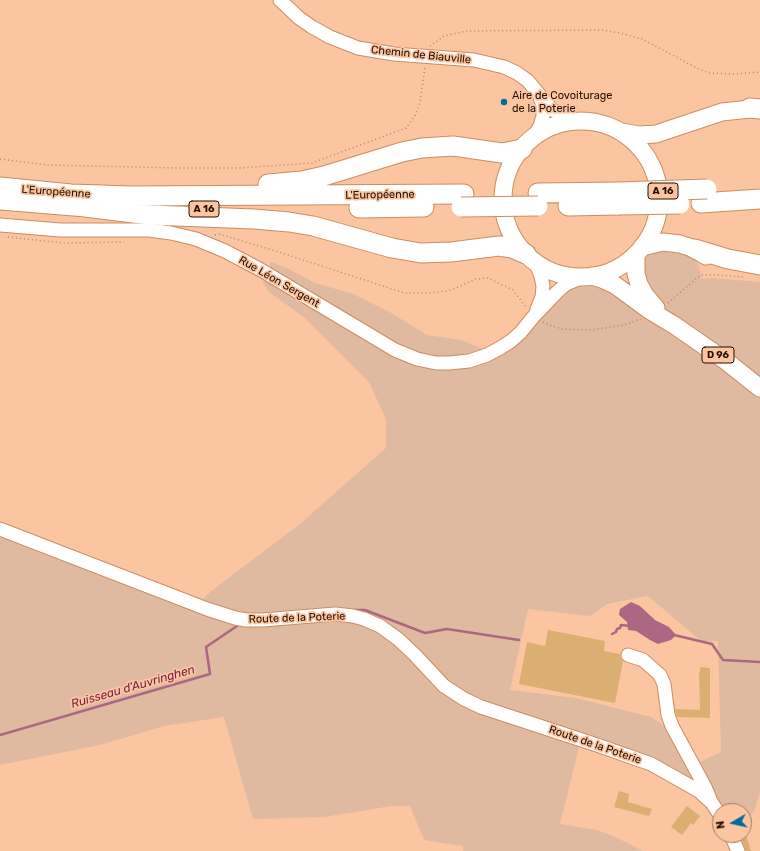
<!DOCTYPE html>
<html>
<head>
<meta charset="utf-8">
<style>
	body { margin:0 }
	#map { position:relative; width:760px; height:851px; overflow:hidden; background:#fbc5a1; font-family:Rubik,sans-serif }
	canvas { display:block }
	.north { position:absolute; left:712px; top:803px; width:40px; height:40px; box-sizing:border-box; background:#fbc5a1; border:1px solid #a57b61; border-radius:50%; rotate:261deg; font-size:11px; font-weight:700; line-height:16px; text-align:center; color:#240d00 }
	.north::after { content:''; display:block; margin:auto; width:14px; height:18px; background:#006d99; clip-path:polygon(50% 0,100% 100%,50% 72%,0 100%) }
</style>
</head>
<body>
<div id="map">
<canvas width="760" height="851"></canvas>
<div class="north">N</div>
</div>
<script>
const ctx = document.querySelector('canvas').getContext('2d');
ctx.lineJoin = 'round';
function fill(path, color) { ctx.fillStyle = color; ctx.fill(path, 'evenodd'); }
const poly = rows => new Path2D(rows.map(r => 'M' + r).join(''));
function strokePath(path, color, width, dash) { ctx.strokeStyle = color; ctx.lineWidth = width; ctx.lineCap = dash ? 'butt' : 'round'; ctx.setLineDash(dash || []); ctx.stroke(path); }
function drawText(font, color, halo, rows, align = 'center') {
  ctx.font = font + ' Rubik,sans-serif'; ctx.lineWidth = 3.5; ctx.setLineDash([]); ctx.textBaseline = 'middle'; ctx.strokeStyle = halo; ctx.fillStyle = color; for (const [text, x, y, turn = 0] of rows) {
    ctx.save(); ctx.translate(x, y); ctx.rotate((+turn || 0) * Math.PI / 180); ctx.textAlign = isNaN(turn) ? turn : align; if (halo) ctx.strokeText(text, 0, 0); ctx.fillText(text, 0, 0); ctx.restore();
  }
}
fill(poly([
	[669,248,696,258,702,279,712,278,760,282,760,380,668,313,652,297,642,279,640,260,650,252],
	[271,262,287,268,315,283,353,294,391,313,427,335,461,340,483,349,505,338,516,328,523,319,534,328,546,310,574,287,592,283,605,287,656,320,751,389,760,398,760,792,754,812,744,821,744,811,720,811,720,827,709,805,690,792,659,774,626,761,579,747,560,824,597,830,613,836,643,851,463,851,463,846,424,840,410,806,391,806,324,817,253,819,224,717,164,726,100,745,0,765,0,525,201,602,210,592,300,524,386,448,386,419,369,382,305,318,269,292,263,282],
	[648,596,701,641,718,641,721,752,694,765,677,734,651,717,576,698,510,690,528,609,590,616,607,604]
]), '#dfb9a0');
fill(poly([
	[631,602,640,606,655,620,669,627,676,635,671,640,658,644,650,640,636,631,628,630,627,622,619,615,620,609]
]), '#ac6782');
strokePath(poly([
	[355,610,365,610,425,633,447,629,519,640],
	[612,634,616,632,617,629,620,628,621,625,630,626],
	[674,635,712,644,723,660,760,662],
	[0,735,210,674,206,647,237,626]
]), '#ac6782', 2.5);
fill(poly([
	[548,630,605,641,604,651,620,654,620,657,623,661,615,703,519,684,527,642,545,646],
	[700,667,710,668,710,718,677,717,675,709,700,710,699,672,700,672],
	[619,791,629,794,628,802,652,809,649,816,614,807],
	[687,806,700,816,693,825,691,823,682,835,671,827],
	[744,828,751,851,746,851,740,835,744,835]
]), '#daaf71');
const minor = poly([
	[280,0,299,18,312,27,330,37,358,48,394,54,474,60,504,67,517,73,528,81,552,110,564,116,580,121],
	[533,138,540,126,543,116,543,106,540,97],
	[0,225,60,230,149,230,171,233,196,239,225,251,261,270,395,350,417,359,436,363,449,363,469,361,487,355,500,348,511,341,521,332,534,316,557,292,566,284,583,277],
	[535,261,541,276,543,286,542,297,537,309],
	[0,529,207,609,235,618,246,620,263,620,335,614,353,616,364,619,380,626,398,639,414,654,444,686,464,699,481,707,597,745,651,764,699,791,712,803,720,815],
	[628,655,643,660,660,675,664,684,668,715,672,726,705,787,710,799],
	[731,835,738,851]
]);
const major = poly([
	'503 199a78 78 0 1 1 156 0a78 78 0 1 1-156 0Z',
	[621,132,639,135,656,134,722,112,760,108],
	[642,247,663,242,680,244,695,249,706,256],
	[636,254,636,274,639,284,645,295,656,308],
	[592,276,602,279,615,285,649,310,674,325,726,361,760,388]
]);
const highway = poly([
	[750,108,760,109],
	[268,184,302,181,324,176,402,152,422,148,453,146,502,153,522,149],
	[0,187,71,194,131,196,464,194],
	[538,193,620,192],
	[0,200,86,207],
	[701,203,760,199],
	[568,206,618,205],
	[85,207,150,215,254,219,289,222,313,226,392,248,421,253,451,252,499,246,512,248,526,254],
	[359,208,424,207],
	[695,249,728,259,760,265]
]);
strokePath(minor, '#cc8c60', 15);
strokePath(major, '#cc8c60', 19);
strokePath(highway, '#cc8c60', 21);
strokePath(poly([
	[430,46,444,36,467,31,602,30,620,33,642,39,699,69,709,73,734,74,760,72],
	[0,159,47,165,178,168,239,168,312,163,406,128,415,116,420,102,425,67],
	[215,235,219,234,279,252,404,293,429,293,447,291,456,288,476,279,488,278,513,290,526,307],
	[8,237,63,243,124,242],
	[668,303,698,277,702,275,717,275,744,277],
	[543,322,552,326,562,329,591,330,624,325,641,319]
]), '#b3876b', 1.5, [1, 3]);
strokePath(minor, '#fff', 13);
strokePath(major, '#fff', 17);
strokePath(highway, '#fff', 19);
const highwayBridge = poly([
	[620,192,707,189],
	[618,205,680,204],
	[461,207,538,206]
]);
strokePath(highwayBridge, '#cc8c60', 21, []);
strokePath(highwayBridge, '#fff', 19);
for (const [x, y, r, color] of [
	[504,102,4,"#006d99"]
]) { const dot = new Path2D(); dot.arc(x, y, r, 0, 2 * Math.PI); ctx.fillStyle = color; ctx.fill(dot); strokePath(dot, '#fbc5a1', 1.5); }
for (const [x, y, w] of [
	[663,191,30],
	[204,209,30],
	[718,355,32]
]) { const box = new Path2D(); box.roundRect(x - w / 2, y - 8, w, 16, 3); ctx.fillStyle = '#fbc5a1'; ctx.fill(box); strokePath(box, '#240d00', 1); }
drawText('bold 10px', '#240d00', null, [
	["A 16",663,191],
	["A 16",204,209],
	["D 96",718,355]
]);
drawText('11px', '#240d00', '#fbc5a1', [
	["Chemin de Biauville",421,55,6],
	["L'Européenne",56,192,4],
	["L'Européenne",380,195,-1],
	["Rue Léon Sergent",279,282,30],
	["Route de la Poterie",297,618,-2],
	["Route de la Poterie",595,745,19]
]);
drawText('11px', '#240d00', '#fbc5a1', [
	["Aire de Covoiturage",512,96],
	["de la Poterie",512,109]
], 'left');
drawText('italic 12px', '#77224a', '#fbc5a1', [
	["Ruisseau d'Auvringhen",133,687,-16]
]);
</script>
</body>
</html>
